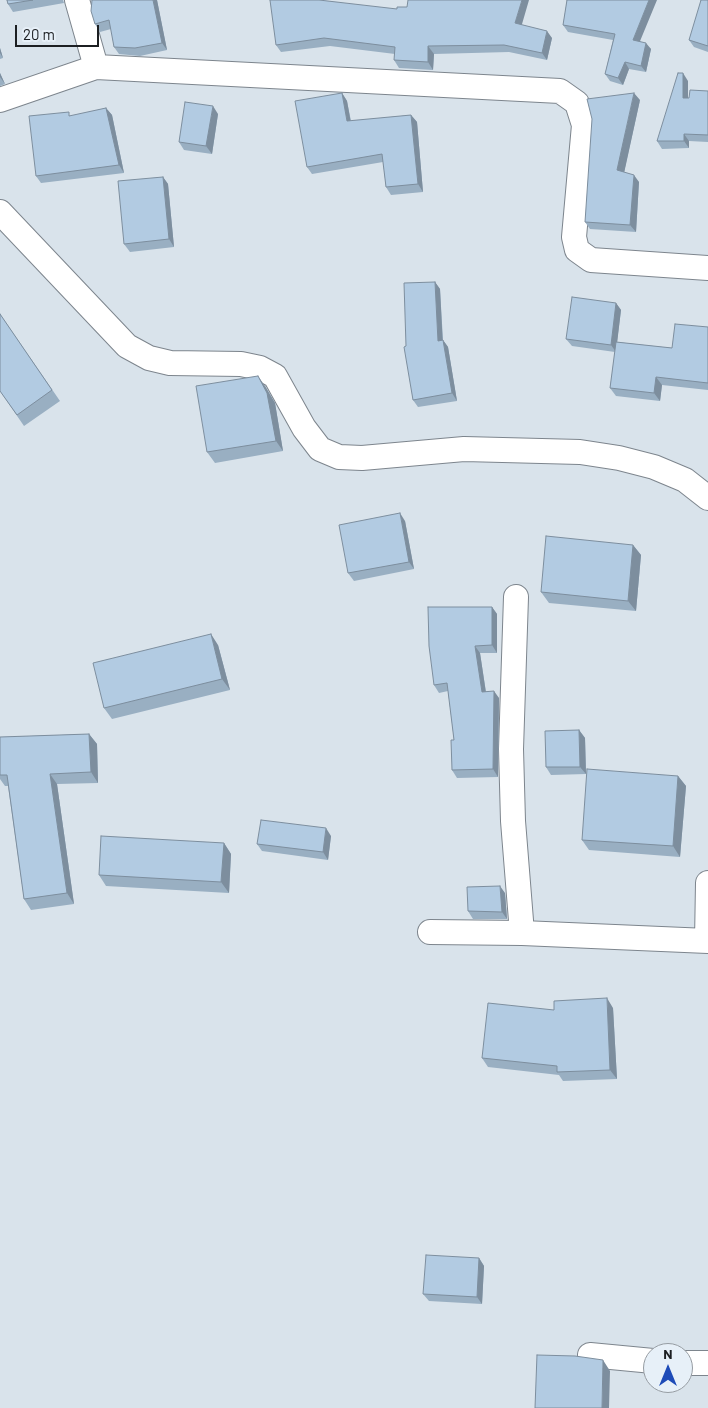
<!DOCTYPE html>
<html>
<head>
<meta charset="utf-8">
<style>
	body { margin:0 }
	#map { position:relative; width:708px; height:1408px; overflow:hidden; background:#d9e3eb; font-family:Barlow,sans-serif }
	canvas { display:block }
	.north { position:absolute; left:643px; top:1343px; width:50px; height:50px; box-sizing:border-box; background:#e7f0f8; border:1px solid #969ca2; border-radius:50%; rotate:0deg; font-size:14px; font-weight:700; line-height:20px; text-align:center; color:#1c1f22 }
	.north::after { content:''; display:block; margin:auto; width:18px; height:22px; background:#1d4bb8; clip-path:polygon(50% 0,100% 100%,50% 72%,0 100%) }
	.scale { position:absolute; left:15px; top:25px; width:84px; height:22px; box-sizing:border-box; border:2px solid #1c1f22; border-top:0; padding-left:6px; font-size:15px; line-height:18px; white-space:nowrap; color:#1c1f22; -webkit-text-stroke:4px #e7f0f8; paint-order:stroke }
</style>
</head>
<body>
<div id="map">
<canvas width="708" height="1408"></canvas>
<div class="north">N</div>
<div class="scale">20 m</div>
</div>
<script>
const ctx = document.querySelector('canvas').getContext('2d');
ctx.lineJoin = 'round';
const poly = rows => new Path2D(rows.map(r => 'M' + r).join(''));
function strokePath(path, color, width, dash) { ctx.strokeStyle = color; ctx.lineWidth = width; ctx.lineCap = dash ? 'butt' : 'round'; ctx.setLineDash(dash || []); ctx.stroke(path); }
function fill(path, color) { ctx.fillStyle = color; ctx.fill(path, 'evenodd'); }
const minor = poly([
	[77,0,96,67],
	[0,100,96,67,560,91,577,103,584,125,574,237,577,250,591,260,708,268],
	[0,212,127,346,149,358,170,363,241,364,260,368,275,376,304,428,320,449,339,457,362,458,464,449,580,452,619,458,654,467,685,480,708,498],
	[516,597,511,749,513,821,522,933],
	[430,932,522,933,708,941],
	[707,941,708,883],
	[590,1355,653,1361],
	[683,1363,708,1363]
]);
strokePath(minor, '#7d858d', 26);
strokePath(minor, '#fff', 24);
fill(poly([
	[7,0,63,0,64,3,13,12,8,4],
	[157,0,167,50,140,56,119,54,114,47,111,29,100,32,95,24],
	[567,0,640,41,651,49,646,72,629,69,623,85,610,81,605,74,613,40,568,32,563,25],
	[708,0,708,52,694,47,689,40],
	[323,1,522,25,552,38,547,60,509,52,434,54,433,70,399,68,394,60,395,54,330,46,281,52,276,45],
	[0,48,3,58,0,59],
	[0,73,5,84,0,86],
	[688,81,688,98,708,91,708,142,689,141,689,148,662,149,657,141],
	[342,93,347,101,351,121,411,115,417,122,423,192,391,195,386,187,383,162,312,174,307,167],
	[640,100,624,172,639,182,636,232,590,229,585,222],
	[106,108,112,115,124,173,41,183,36,176,72,116],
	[218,114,212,154,184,150,179,142],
	[163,177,168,184,174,247,130,252,124,244],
	[435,282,440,289,443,340,448,347,457,401,418,407,413,400,406,346],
	[616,303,621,310,617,342,672,348,708,327,708,390,662,385,660,401,616,396,610,388,615,352,572,346,566,339],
	[0,314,60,401,24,426,0,391],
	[265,386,275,403,283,451,215,463,207,452],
	[405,521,414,569,354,581,348,573],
	[633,545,641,555,636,611,549,603,541,592],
	[492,607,497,614,497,653,480,653,486,692,499,698,498,777,457,778,452,770,454,740,448,691,439,693,434,685],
	[218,645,230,690,112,719,104,708],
	[579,730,585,738,586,774,551,775,546,767],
	[89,734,97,744,98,783,57,784,74,904,31,910,24,899,8,786,5,786,0,779,0,737],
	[678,776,686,786,680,857,589,850,582,840],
	[331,836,328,860,262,851,257,844],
	[224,843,231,854,229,893,106,886,99,875],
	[505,893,507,919,473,919,468,911],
	[613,1008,617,1079,563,1081,559,1075,488,1067,482,1058,554,1010],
	[479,1258,484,1266,482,1304,429,1301,423,1294]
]), '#99afc2');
fill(poly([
	[153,0,157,0,167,50,162,43],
	[522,0,529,0,520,31,515,23],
	[649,0,657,0,638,46,633,40],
	[547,31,552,38,547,60,542,53],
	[646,43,651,49,646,72,641,66],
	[428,46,434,54,433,70,428,62],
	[0,48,3,58,0,53],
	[625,62,629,69,623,85,618,78],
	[0,73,5,84,0,77],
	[683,73,688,81,688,106,683,98],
	[342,93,347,101,352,129,347,121],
	[634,93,640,100,623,178,617,170],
	[213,106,218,114,212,154,206,146],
	[106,108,112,115,124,173,119,165],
	[411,115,417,122,423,192,418,184],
	[684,134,689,141,689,148,684,141],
	[634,175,639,182,636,232,630,225],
	[163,177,168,184,174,247,169,239],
	[435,282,440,289,443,348,438,341],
	[616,303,621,310,616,352,611,345],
	[443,340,448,347,457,401,452,393],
	[258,376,265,386,275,403,283,451,276,441],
	[656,377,662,385,660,401,654,393],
	[400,513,405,521,414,569,409,562],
	[633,545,641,555,636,611,628,601],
	[492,607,497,614,497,653,492,645],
	[211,634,218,645,230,690,222,679],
	[475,646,480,653,487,700,482,692],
	[494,691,499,698,498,777,493,769],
	[579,730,585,738,586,774,580,767],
	[89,734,97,744,98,783,91,772],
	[50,774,57,784,74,904,67,893],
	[678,776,686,786,680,857,673,846],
	[326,828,331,836,328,860,323,852],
	[224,843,231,854,229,893,221,882],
	[500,886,505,893,507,919,502,912],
	[607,998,613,1008,617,1079,610,1070],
	[479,1258,484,1266,482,1304,477,1297],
	[603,1360,610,1371,609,1408,602,1408]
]), '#7d8e9e');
const building = poly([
	[7,0,33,0,8,4,7,0],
	[92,0,153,0,162,43,135,48,114,47,109,20,95,24,91,11,92,0],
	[270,0,319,0,397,9,397,7,407,7,408,0,522,0,515,23,547,31,542,53,504,45,428,46,428,62,394,60,395,47,324,38,276,45,270,0],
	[567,0,649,0,633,40,646,43,641,66,625,62,618,78,605,74,615,34,563,25,567,0],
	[701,0,708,0,708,46,689,40,701,0],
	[678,73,683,73,683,98,689,98,690,90,708,91,708,135,684,134,684,141,657,141,678,73],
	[342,93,347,121,411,115,418,184,386,187,382,154,307,167,295,101,342,93],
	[634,93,617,170,634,175,630,225,585,222,592,119,587,99,634,93],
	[185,102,213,106,206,146,179,142,185,102],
	[106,108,119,165,36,176,29,116,69,112,69,116,106,108],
	[163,177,169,239,124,244,118,181,163,177],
	[435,282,438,341,443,340,452,393,413,400,404,347,406,346,404,283,435,282],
	[572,297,616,303,611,345,566,339,572,297],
	[0,314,52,390,17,415,0,391,0,314],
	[675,324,708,327,708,383,656,377,654,393,610,388,616,342,672,348,675,324],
	[258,376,267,393,276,441,207,452,196,386,258,376],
	[400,513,409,562,348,573,339,525,400,513],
	[546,536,633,545,628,601,541,592,546,536],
	[428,607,492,607,492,645,475,646,482,692,494,691,493,769,452,770,451,740,454,740,447,683,434,685,429,646,428,607],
	[211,634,222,679,104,708,93,663,211,634],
	[579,730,580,767,546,767,545,731,579,730],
	[89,734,91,772,50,774,67,893,24,899,7,775,0,775,0,737,89,734],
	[587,769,678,776,673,846,582,840,587,769],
	[261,820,326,828,323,852,257,844,261,820],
	[101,836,224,843,221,882,99,875,101,836],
	[500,886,502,912,468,911,467,887,500,886],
	[607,998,610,1070,557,1072,557,1066,482,1058,488,1003,554,1010,554,1001,607,998],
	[426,1255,479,1258,477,1297,423,1294,426,1255],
	[537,1355,575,1356,603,1360,602,1408,535,1408,537,1355]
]);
fill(building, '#b2cbe2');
strokePath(building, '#7d8e9e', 1);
</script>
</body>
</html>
